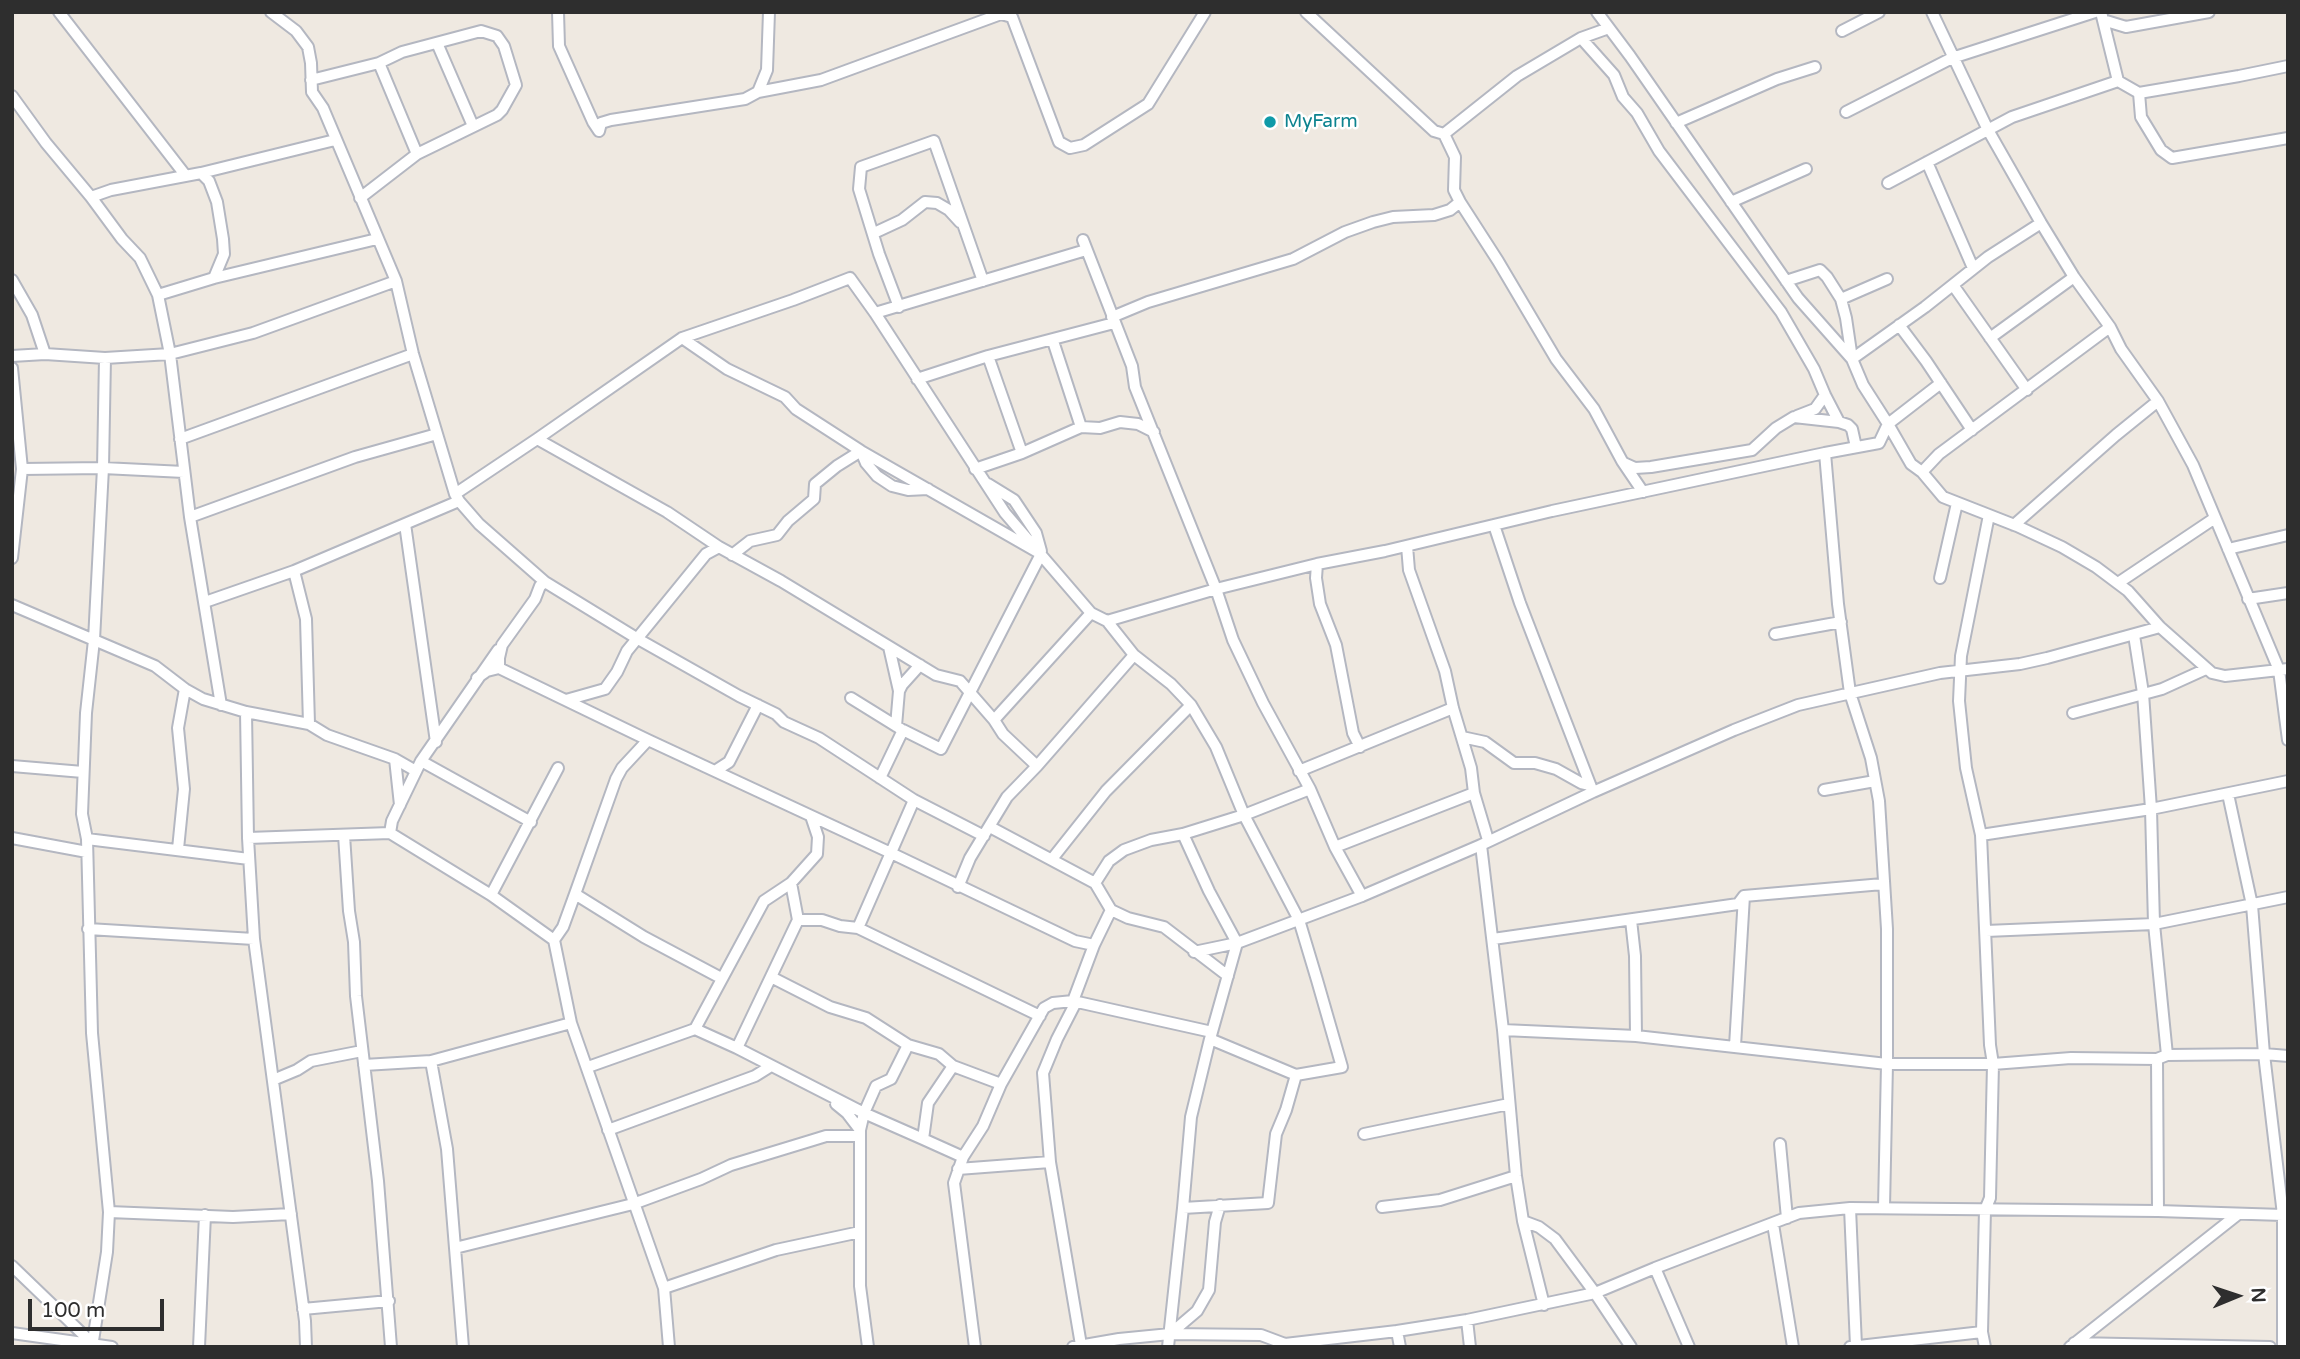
<!DOCTYPE html>
<html>
<head>
<meta charset="utf-8">
<style>
	body { margin:0 }
	#map { position:relative; width:2300px; height:1359px; overflow:hidden; background:#efe9e1; font-family:"Varela Round",sans-serif }
	canvas { display:block }
	.frame { position:absolute; inset:0; border:14px solid #2e2e2e; pointer-events:none }
	.north { position:absolute; left:2202px; top:1261px; width:70px; height:70px; -webkit-text-stroke:5px #fff; paint-order:stroke; rotate:88deg; font-size:19px; font-weight:700; line-height:28px; text-align:center; color:#2e2e2e }
	.north::after { content:''; display:block; margin:auto; width:24px; height:32px; background:#2e2e2e; clip-path:polygon(50% 0,100% 100%,50% 72%,0 100%) }
	.scale { position:absolute; left:28px; top:1299px; width:136px; height:32px; box-sizing:border-box; border:4px solid #2e2e2e; border-top:0; padding-left:9px; font-size:21px; line-height:24px; white-space:nowrap; color:#2e2e2e; -webkit-text-stroke:5px #fff; paint-order:stroke }
</style>
</head>
<body>
<div id="map">
<canvas width="2300" height="1359"></canvas>
<div class="frame"></div>
<div class="north">N</div>
<div class="scale">100 m</div>
</div>
<script>
const ctx = document.querySelector('canvas').getContext('2d');
ctx.lineJoin = 'round';
const poly = rows => new Path2D(rows.map(r => 'M' + r).join(''));
function strokePath(path, color, width, dash) { ctx.strokeStyle = color; ctx.lineWidth = width; ctx.lineCap = dash ? 'butt' : 'round'; ctx.setLineDash(dash || []); ctx.stroke(path); }
function drawText(font, color, halo, rows, align = 'center') {
  ctx.font = font + ' "Varela Round",sans-serif'; ctx.lineWidth = 5; ctx.setLineDash([]); ctx.textBaseline = 'middle'; ctx.strokeStyle = halo; ctx.fillStyle = color; for (const [text, x, y, turn = 0] of rows) {
    ctx.save(); ctx.translate(x, y); ctx.rotate((+turn || 0) * Math.PI / 180); ctx.textAlign = isNaN(turn) ? turn : align; if (halo) ctx.strokeText(text, 0, 0); ctx.fillText(text, 0, 0); ctx.restore();
  }
}
const street = poly([
	[59,12,186,176],
	[271,12,296,31,308,47,311,63,312,92,323,108,396,281,413,354,455,494,459,501,479,524,545,582],
	[558,12,559,46,593,122,599,131,601,123,611,120,745,99,758,92,767,70,769,12],
	[1306,12,1434,131,1444,134,1455,157,1454,190,1460,202,1498,261,1556,359,1594,409,1622,461,1643,492],
	[1597,12,1630,56,1798,298,1852,359,1863,385,1888,424,1879,443,1825,453,1838,604,1850,693,1871,758,1879,801,1887,929,1887,1064,1884,1208],
	[1932,12,1988,130,2041,223,2074,277,2110,327,2121,349,2158,401,2193,465,2279,670,2288,740],
	[2101,12,2118,81,2139,93,2239,76,2288,66],
	[2103,20,2126,27,2209,12],
	[1842,31,1879,12],
	[1581,38,1614,75,1623,97,1637,113,1659,151,1781,312,1814,369,1825,395,1839,422],
	[437,43,473,126],
	[379,63,417,154],
	[311,80,379,63,402,52,481,31,497,36,504,46,516,85,502,110,497,115,417,154,360,198],
	[758,92,821,80,1001,14,1012,17,1059,142,1070,148,1084,145,1148,104,1205,12],
	[2139,93,2141,117,2161,150,2172,158,2288,138],
	[12,96,46,143,91,197,122,239,140,258,158,295,170,354,190,517,221,705],
	[1846,112,1952,58,2095,12],
	[1676,123,1777,79,1815,67],
	[1444,134,1517,76,1581,38,1609,28],
	[1927,162,1973,268],
	[201,173,209,181,217,202,223,239,224,254,214,278],
	[1888,183,2012,117,2118,81],
	[91,197,111,190,201,173,335,140],
	[1731,202,1806,169],
	[874,233,902,220,925,202,937,203,949,210,960,222],
	[1083,240,1132,366,1135,387,1216,589,1233,640,1263,703,1310,789,1335,847,1362,896],
	[12,280,32,315,45,354],
	[1786,281,1820,270,1827,277,1841,299,1846,318,1852,359,1925,307,1988,257,2041,223],
	[1953,285,2027,390],
	[158,295,214,278,377,239],
	[1841,299,1887,279],
	[899,307,879,254,859,189,861,167,934,141,983,281],
	[875,313,1086,250],
	[1112,317,1148,302,1293,259,1345,232,1373,222,1393,217,1434,215,1450,210,1460,202],
	[1899,325,1926,361,1972,430],
	[682,338,727,369,785,397,796,409,861,451,1041,554,941,749,903,730,880,778],
	[1990,338,2074,277],
	[1053,341,1081,427],
	[12,356,45,354,105,358,170,354,253,333,396,281],
	[988,356,1022,453],
	[12,368,22,469,12,558],
	[917,379,988,356,1114,323],
	[1941,383,1888,424,1911,464,1922,472,1943,497,2017,526,2062,547,2096,567,2128,591,2160,627,2212,673,2225,676,2288,669],
	[1797,416,1815,409,1825,395],
	[180,439,413,354],
	[537,439,667,512,719,547,781,581,936,675,960,681,994,720,1003,734,1037,766,1007,797,970,858,958,887],
	[1624,463,1635,468,1651,467,1752,450,1776,428,1794,417,1839,422,1848,425,1852,429,1856,447],
	[22,469,103,468,184,472],
	[975,469,1022,453,1081,427,1100,428,1120,422,1138,424,1154,432],
	[1922,472,1939,454,2110,327],
	[988,484,1014,500,1036,533,1041,551],
	[455,494,537,439,682,338,793,300,850,278,875,313,1005,513,1091,613,1107,621,1134,655,1171,684,1191,705,1216,747,1244,815,1299,920,1317,980,1342,1067,1296,1075,1286,1110,1276,1134,1268,1203,1183,1208,1168,1347],
	[190,517,355,457,437,434],
	[405,524,436,742],
	[1494,525,1520,603,1593,792],
	[2014,525,2116,435,2158,401],
	[1407,546,1409,570,1445,671,1453,708,1471,768,1474,793,1488,840],
	[2228,549,2288,535],
	[732,555,750,541,777,535,788,521,814,499,815,484,837,466,861,451,866,463,877,476,892,486,908,490,928,489],
	[1317,564,1316,578,1320,604,1336,645,1353,733,1360,747],
	[294,571,306,619,309,724],
	[1940,578,1957,503],
	[2118,583,2215,518],
	[2248,599,2288,593],
	[205,602,294,571,459,501],
	[12,605,155,666,185,689,203,699,246,712,309,724,327,735,395,759,416,771],
	[1107,621,1216,589,1317,564,1385,551,1552,511,1825,453],
	[1775,634,1841,622],
	[2134,635,2143,693,2151,809,2154,924,2167,1055],
	[889,647,899,691],
	[499,668,499,658,502,645,535,599,540,586,545,582,638,639,739,696,776,714,784,722,819,738,914,800,984,836],
	[477,678,487,671,499,668,648,740,891,853,1075,941,1094,945],
	[851,698,901,729],
	[566,700,605,689,617,672,627,651,706,554,719,547],
	[246,712,248,838,254,939,305,1321,306,1347],
	[2073,713,2162,689,2206,669],
	[994,720,1091,613],
	[896,726,899,691,902,685,920,665],
	[1462,737,1485,742,1514,763,1535,763,1556,769,1581,783,1590,785],
	[395,759,400,805],
	[421,761,531,822],
	[12,766,83,772],
	[1037,766,1134,655],
	[715,771,729,762,758,705],
	[1299,771,1453,708],
	[1824,790,1875,781],
	[2228,794,2252,905,2264,1054,2283,1215,2288,1214],
	[990,827,1095,883,1111,910,1128,918,1164,927,1228,976],
	[390,833,392,821,421,761,498,650],
	[344,835,349,911,354,942,356,996,378,1181,391,1347],
	[1981,835,2151,809,2288,781],
	[12,838,87,852],
	[248,838,390,833,491,895,554,940,571,1023,664,1288,669,1347],
	[87,839,249,859],
	[1481,845,1503,1030,1516,1176,1523,1221,1544,1305],
	[1335,847,1474,793],
	[178,849,184,789,178,728,185,689],
	[1052,859,1106,791,1191,705],
	[791,883,798,920],
	[1095,883,1109,861,1124,850,1151,840,1183,834,1244,815,1310,789],
	[575,894,644,937,721,978],
	[491,895,558,768],
	[1631,920,1635,956,1636,1036],
	[858,928,914,800],
	[88,929,254,939],
	[1986,931,2154,924,2288,897],
	[1493,939,1738,904,1744,896,1883,884],
	[554,940,563,927,575,894,616,779,622,768,648,740],
	[1194,952,1237,943,1362,896,1481,845,1593,792,1734,730,1798,705,1940,673,2020,664,2047,658,2160,627],
	[771,977,830,1007,866,1018,908,1045,939,1054,953,1066,1001,1084],
	[1073,1001,1094,945,1111,910],
	[1076,1002,1057,1039,1043,1073,1050,1162,1081,1345],
	[695,1029,764,901,791,883,817,854,818,837,811,816],
	[1503,1030,1636,1036,1887,1064,1993,1064,2071,1058,2157,1059,2167,1055,2264,1054,2288,1056],
	[1210,1039,1296,1075],
	[1735,1046,1744,896],
	[737,1048,798,920,822,920,840,926,858,928,1040,1016],
	[2157,1059,2158,1211],
	[431,1061,447,1149,463,1347],
	[364,1065,431,1061,571,1023],
	[953,1066,928,1103,923,1139,963,1157],
	[588,1067,695,1029,737,1048,864,1113,923,1139],
	[273,1080,297,1070,311,1061,362,1051],
	[836,1104,847,1113,860,1130],
	[608,1130,755,1076,771,1066],
	[1364,1134,1509,1104],
	[1780,1144,1787,1218],
	[958,1169,1050,1162],
	[1382,1207,1440,1200,1516,1176],
	[1183,1208,1191,1117,1210,1039,1237,943,1209,891,1183,834],
	[1850,1208,1856,1346],
	[109,1212,233,1217,291,1214],
	[1523,1221,1539,1227,1555,1239,1595,1293,1631,1347],
	[1773,1224,1793,1347],
	[455,1248,633,1204,701,1179,731,1165,813,1140,826,1136,860,1136],
	[12,1266,92,1343],
	[1655,1268,1689,1347],
	[664,1288,776,1250,860,1232],
	[303,1309,389,1301],
	[1467,1320,1470,1347],
	[1397,1331,1400,1347],
	[12,1333,112,1347],
	[1170,1334,1197,1311,1209,1290,1215,1222,1220,1205],
	[2074,1343,2270,1347],
	[92,1347,107,1252,109,1212,92,1033,87,839,82,814,86,713,94,640,103,468,105,358],
	[199,1347,205,1215],
	[868,1347,860,1286,860,1130,864,1113,876,1086,891,1079,908,1045],
	[975,1347,954,1183,963,1157,983,1126,1001,1084,1044,1008,1053,1003,1073,1001,1212,1032],
	[1073,1347,1119,1339,1170,1334,1261,1335,1285,1344,1397,1331,1467,1320,1595,1293,1655,1268,1799,1213,1850,1208,2158,1211,2283,1215,2283,1347],
	[1850,1347,1982,1332],
	[1985,1347,1982,1332,1985,1210,1990,1198,1993,1064,1990,1045,1981,835,1966,768,1959,701,1961,656,1989,515],
	[2070,1347,2237,1215]
]);
strokePath(street, '#b4b7c1', 14);
strokePath(street, '#fff', 10);
for (const [x, y, r, color] of [
	[1270,122,7,"#0f9aa8"]
]) { const dot = new Path2D(); dot.arc(x, y, r, 0, 2 * Math.PI); ctx.fillStyle = color; ctx.fill(dot); strokePath(dot, '#fff', 2.5); }
drawText('19px', '#0d838f', '#fff', [
	["MyFarm",1284,122]
], 'left');
</script>
</body>
</html>
